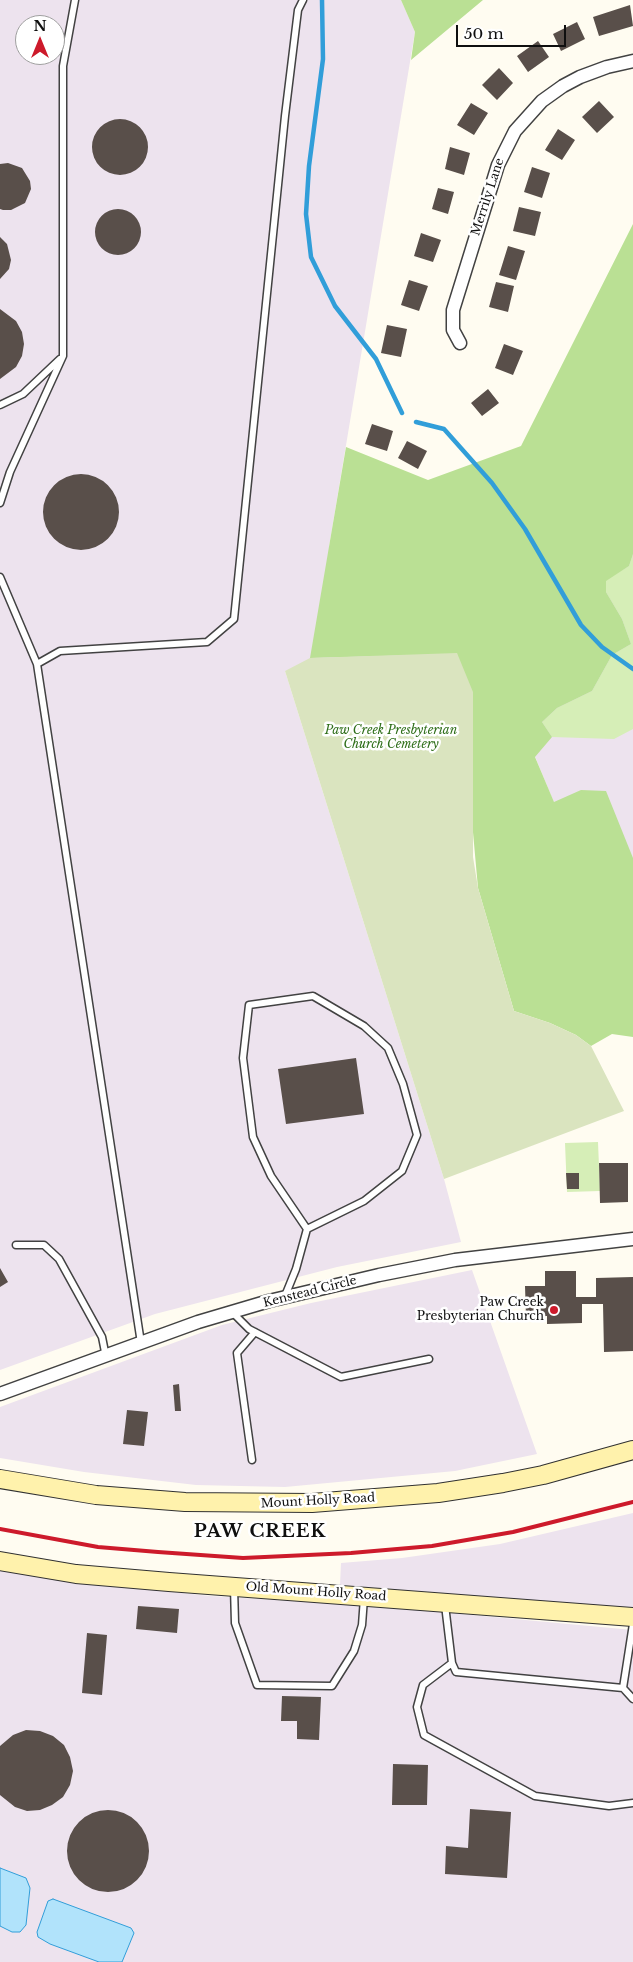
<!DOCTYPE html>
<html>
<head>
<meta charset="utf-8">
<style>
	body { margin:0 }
	#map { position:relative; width:633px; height:1962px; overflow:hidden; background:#fffcf1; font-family:"Libre Baskerville",serif }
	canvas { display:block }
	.north { position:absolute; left:15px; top:15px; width:50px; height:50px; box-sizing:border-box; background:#fff; border:1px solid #9f9f9f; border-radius:50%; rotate:0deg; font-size:14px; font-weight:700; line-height:20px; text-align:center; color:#0f0f0f }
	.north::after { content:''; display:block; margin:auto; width:18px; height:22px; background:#cd1a2b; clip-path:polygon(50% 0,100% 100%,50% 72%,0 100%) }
	.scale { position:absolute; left:456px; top:25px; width:110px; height:22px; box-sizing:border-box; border:2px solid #0f0f0f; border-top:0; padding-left:6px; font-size:15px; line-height:18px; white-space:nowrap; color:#0f0f0f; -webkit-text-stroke:4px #fff; paint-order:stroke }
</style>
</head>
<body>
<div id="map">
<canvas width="633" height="1962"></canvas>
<div class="north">N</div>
<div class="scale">50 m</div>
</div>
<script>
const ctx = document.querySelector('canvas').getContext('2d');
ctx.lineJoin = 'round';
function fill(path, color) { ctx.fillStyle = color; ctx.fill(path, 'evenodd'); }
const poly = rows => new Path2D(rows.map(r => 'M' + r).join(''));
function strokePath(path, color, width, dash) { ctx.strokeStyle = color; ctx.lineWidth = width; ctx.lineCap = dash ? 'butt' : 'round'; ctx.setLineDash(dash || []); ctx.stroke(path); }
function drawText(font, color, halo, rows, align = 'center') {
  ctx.font = font + ' "Libre Baskerville",serif'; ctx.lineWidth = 5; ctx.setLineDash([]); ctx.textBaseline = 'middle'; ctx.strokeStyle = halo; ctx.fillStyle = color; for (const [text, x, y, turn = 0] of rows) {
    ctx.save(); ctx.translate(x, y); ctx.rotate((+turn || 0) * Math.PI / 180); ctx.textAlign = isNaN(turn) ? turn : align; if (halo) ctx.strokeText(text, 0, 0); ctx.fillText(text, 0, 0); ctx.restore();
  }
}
fill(poly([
	[0,0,401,0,415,32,329,547,633,445,633,930,576,856,492,652,285,671,444,1179,461,1242,337,1267,155,1314,0,1370],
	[25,25,55,25,55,55,25,55],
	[472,1270,537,1454,455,1471,285,1487,196,1485,84,1472,0,1458,0,1407,222,1325,311,1303],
	[633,1513,633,1608,340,1585,341,1563,402,1558,500,1544],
	[0,1570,44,1578,210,1596,375,1606,633,1630,633,1962,0,1962]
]), '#ede3ee');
fill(poly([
	[633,554,633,729,614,739,552,737,542,722,557,708,592,691,612,655,631,644,622,619,606,592,606,580,629,566],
	[598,1142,600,1191,567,1192,565,1143]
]), '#d6eeb7');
fill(poly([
	[401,0,483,0,411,60,415,32],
	[633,224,633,554,629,566,606,581,606,592,622,619,631,644,612,655,592,691,557,708,542,722,552,737,535,757,554,802,581,790,606,791,633,858,633,1037,612,1034,591,1046,576,1035,550,1023,514,1011,478,888,457,654,310,658,346,447,428,480,521,446]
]), '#bae094');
fill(poly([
	[457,653,473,692,473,857,478,888,514,1011,550,1023,576,1035,591,1046,624,1111,444,1179,285,671,310,658]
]), '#dae4bf');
const water = poly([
	[0,1868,26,1878,30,1888,26,1925,20,1932,12,1932,0,1926,0,1868],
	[53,1899,131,1928,134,1933,122,1962,99,1962,50,1944,38,1937,37,1932,48,1901,53,1899]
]);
fill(water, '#b1e3fb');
strokePath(water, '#319ed9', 1);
strokePath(poly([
	[322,0,323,59,309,166,306,214,311,257,335,306,376,359,402,413],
	[416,422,444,429,492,483,525,529,581,625,602,647,633,669]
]), '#319ed9', 4.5);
fill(poly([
	[630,5,633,26,599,36,593,17],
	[577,22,585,39,561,51,553,34],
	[538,41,549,57,528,72,517,56],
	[499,68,513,83,497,100,482,85],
	[599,101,614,117,597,133,582,117],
	[471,103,488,113,474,135,457,125],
	'92 147a28 28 0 1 1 56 0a28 28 0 1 1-56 0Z',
	[558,129,575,140,562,160,545,150],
	[450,147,470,153,464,175,445,169],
	[8,163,22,168,30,181,31,189,25,203,11,210,3,210,0,209,0,164],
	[532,167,550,173,542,198,524,192],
	[438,188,454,192,448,214,432,209],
	[519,207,541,212,535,236,513,231],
	'95 232a23 23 0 1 1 46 0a23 23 0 1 1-46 0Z',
	[421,233,441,240,433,262,414,256],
	[0,237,7,244,11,260,9,269,0,279],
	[508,246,525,251,516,280,499,275],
	[409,280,428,286,419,311,401,305],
	[496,282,514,286,508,312,489,307],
	[0,309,16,321,22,332,24,344,22,356,16,367,0,379],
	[387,325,407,329,401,357,381,353],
	[504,344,523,351,513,375,495,368],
	[488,389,499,403,482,416,471,403],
	[372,424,393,431,387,451,365,444],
	[407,441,427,451,418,469,398,458],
	'43 512a38 38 0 1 1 76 0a38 38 0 1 1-76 0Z',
	[356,1058,364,1114,286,1124,278,1069],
	[599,1163,628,1163,628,1202,600,1203],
	[566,1173,579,1173,579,1189,567,1189],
	[0,1268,8,1282,0,1287],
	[545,1271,576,1271,576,1297,596,1297,596,1278,633,1277,633,1351,604,1352,603,1304,582,1304,582,1323,547,1324,547,1316,526,1317,525,1286,545,1286],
	[179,1384,181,1411,175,1411,173,1385],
	[127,1410,148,1412,144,1446,123,1444],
	[138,1606,179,1609,177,1633,136,1629],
	[87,1633,107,1635,102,1695,82,1693],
	[282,1696,321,1697,319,1740,297,1739,297,1721,281,1721],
	[26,1730,40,1731,53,1736,64,1745,70,1757,73,1771,70,1785,63,1797,52,1805,40,1810,27,1811,15,1807,0,1795,0,1746,13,1735],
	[393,1764,428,1765,427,1805,392,1805],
	[470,1809,511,1812,507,1878,445,1874,446,1846,468,1848],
	'67 1851a41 41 0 1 1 82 0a41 41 0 1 1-82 0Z'
]), '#594f4a');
const lane = poly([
	[0,405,23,394,60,359],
	[0,503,10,472,63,356,63,66,75,0],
	[0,577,37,664,141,1343],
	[37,664,60,651,207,642,234,619,285,116,298,10,303,0],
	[16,1245,44,1245,59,1259,102,1337,106,1357],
	[285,1296,296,1269,307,1229,271,1176,253,1137,243,1058,249,1005,313,996,364,1026,388,1048,403,1084,417,1135,402,1171,364,1201,307,1229],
	[232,1312,249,1329,341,1377,429,1359],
	[252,1460,237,1353,255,1332],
	[234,1587,235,1623,257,1685,332,1686,354,1651,362,1625,364,1598],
	[445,1605,452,1663,456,1672,623,1688,633,1699],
	[452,1663,423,1685,417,1707,424,1735,535,1796,609,1806,633,1803],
	[623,1688,633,1624]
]);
const street = poly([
	[460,343,453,330,453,310,498,165,515,131,542,101,563,86,580,77,607,67,633,61],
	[0,1394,198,1322,269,1301,379,1275,455,1260,633,1239]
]);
const secondary = poly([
	[0,1479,96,1495,185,1502,312,1503,438,1493,503,1483,543,1475,633,1450],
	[0,1561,76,1574,169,1582,633,1617]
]);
strokePath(lane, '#424242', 9);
strokePath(street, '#424242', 15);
strokePath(secondary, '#313131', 20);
strokePath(lane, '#fff', 6);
strokePath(street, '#fff', 12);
strokePath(secondary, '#fff2ac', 18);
strokePath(poly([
	[0,1529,98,1547,158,1552,243,1558,351,1553,432,1546,513,1532,633,1502]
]), '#cd1a2b', 4);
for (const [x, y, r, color] of [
	[554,1310,5,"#cd1a2b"]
]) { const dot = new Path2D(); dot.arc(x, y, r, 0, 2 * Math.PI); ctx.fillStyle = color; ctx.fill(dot); strokePath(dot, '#fff', 2); }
drawText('12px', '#0f0f0f', '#fff', [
	["Merrily Lane",488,197,-72],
	["Kenstead Circle",310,1292,-14],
	["Mount Holly Road",318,1501,-3],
	["Old Mount Holly Road",316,1592,4]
]);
drawText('italic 12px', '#2e6e19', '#fff', [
	["Paw Creek Presbyterian",391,731],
	["Church Cemetery",391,745]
]);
drawText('12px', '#0f0f0f', '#fff', [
	["Paw Creek",544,1303],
	["Presbyterian Church",544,1317]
], 'right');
ctx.letterSpacing = '1px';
drawText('bold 18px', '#0f0f0f', '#fff', [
	["PAW CREEK",260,1532]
]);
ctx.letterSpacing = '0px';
</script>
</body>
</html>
